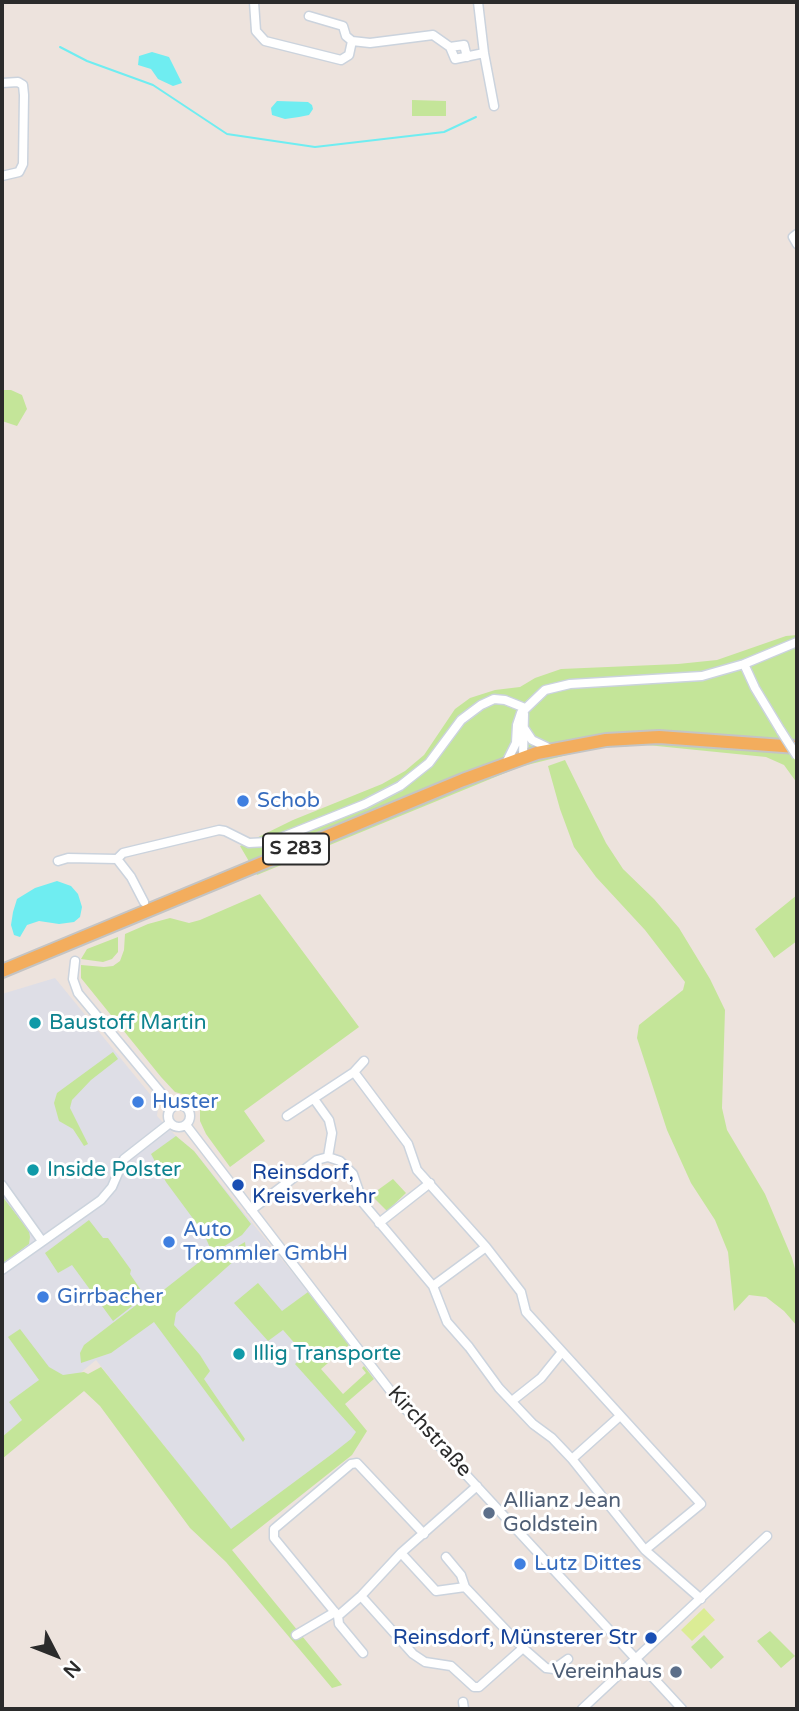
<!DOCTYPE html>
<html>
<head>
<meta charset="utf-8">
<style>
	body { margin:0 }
	#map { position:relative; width:799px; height:1711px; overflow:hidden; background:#ede3dd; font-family:"Varela Round",sans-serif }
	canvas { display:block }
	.frame { position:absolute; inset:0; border:4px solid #2b2b2b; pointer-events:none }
	.north { position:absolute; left:21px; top:1620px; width:70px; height:70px; -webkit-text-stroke:5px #fff; paint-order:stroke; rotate:132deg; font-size:19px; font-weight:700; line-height:28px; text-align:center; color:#2b2b2b }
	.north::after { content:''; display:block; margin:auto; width:24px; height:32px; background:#2b2b2b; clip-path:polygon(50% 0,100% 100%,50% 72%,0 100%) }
</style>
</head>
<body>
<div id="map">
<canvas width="799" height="1711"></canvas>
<div class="frame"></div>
<div class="north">N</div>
</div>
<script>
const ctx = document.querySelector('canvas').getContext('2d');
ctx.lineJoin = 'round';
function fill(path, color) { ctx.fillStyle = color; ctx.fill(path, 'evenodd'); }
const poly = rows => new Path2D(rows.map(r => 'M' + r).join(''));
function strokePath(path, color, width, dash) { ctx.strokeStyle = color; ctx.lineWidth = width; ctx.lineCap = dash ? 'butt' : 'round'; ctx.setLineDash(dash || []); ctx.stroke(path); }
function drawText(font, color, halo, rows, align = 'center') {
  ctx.font = font + ' "Varela Round",sans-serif'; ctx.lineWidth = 6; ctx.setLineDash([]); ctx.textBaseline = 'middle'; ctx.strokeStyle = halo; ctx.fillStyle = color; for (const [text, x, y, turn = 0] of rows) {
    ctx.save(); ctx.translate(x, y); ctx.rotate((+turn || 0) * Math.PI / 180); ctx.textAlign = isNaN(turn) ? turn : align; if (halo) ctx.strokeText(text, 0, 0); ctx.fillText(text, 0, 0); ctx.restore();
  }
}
fill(poly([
	[55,978,149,1093,158,1108,157,1116,176,1136,194,1151,308,1292,282,1312,283,1330,342,1398,337,1401,364,1432,232,1532,96,1360,2,1437,2,994]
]), '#dedee6');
fill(poly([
	[412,100,446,101,446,116,412,116],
	[4,390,11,390,22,395,27,409,17,426,2,421,2,394],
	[797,635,797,783,784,765,766,757,647,745,595,748,523,766,520,763,522,766,257,875,240,846,293,820,382,784,405,771,424,755,455,709,470,698,495,690,520,687,535,678,561,669,678,664,717,660,786,636],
	[565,760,606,843,623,869,654,899,679,928,710,979,725,1010,722,1108,727,1130,765,1194,792,1258,797,1276,797,1326,784,1311,766,1297,749,1295,734,1311,728,1252,715,1220,691,1183,667,1130,637,1038,639,1025,683,990,685,982,645,930,596,877,574,847,560,809,548,766],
	[260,894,359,1027,244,1111,265,1141,230,1167,206,1134,200,1121,200,1109,196,1102,189,1096,175,1092,161,1077,81,978,81,965,104,967,113,966,120,961,124,950,125,934,148,924,170,918,189,923,200,920],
	[797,895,797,941,774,958,755,929],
	[118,937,118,952,112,959,103,962,81,959,87,949],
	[113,1052,118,1059,91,1080,72,1100,70,1108,88,1144,84,1146,73,1129,59,1121,54,1103,57,1093],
	[176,1136,194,1151,251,1224,242,1235,223,1247,228,1252,245,1242,246,1250,176,1313,174,1325,200,1355,210,1371,204,1379,245,1439,243,1442,154,1322,111,1353,81,1363,80,1353,84,1345,148,1296,156,1296,212,1252,203,1232,166,1182,151,1154],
	[393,1179,406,1193,387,1211,371,1195],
	[2,1196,29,1231,30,1237,29,1244,2,1264],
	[89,1220,103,1238,108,1238,131,1270,130,1274,145,1296,113,1321,72,1265,58,1273,45,1253],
	[258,1283,282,1311,308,1292,349,1345,321,1369,343,1394,366,1373,362,1368,364,1366,374,1379,345,1404,367,1431,352,1455,232,1550,342,1685,332,1688,226,1562,190,1528,100,1406,84,1391,2,1459,2,1437,22,1420,9,1402,39,1380,8,1337,20,1329,49,1367,63,1375,84,1372,88,1374,101,1367,231,1529,332,1454,351,1439,356,1432,295,1364,305,1355,283,1330,268,1341,234,1303],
	[770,1631,795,1656,781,1668,757,1641],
	[704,1635,724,1657,711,1669,691,1647]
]), '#c4e599');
fill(poly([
	[704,1608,715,1620,692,1641,681,1630]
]), '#dbec95');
fill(poly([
	[152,52,169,57,182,83,173,86,158,79,151,69,138,65,139,56],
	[277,101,308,102,312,105,313,109,309,115,299,117,285,119,272,115,271,108],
	[57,881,71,886,78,894,82,907,80,917,74,922,59,924,39,921,27,925,20,937,14,935,11,925,13,912,17,899,35,888]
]), '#6fedf1');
strokePath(poly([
	[60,47,87,61,153,85,227,134,315,147,444,132,476,117]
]), '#6fedf1', 2);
const minor = poly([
	[254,2,256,31,265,41,341,60,349,55,352,41,370,43,433,35,450,47,455,59,484,53],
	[478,2,484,53,494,106],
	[309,16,343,26,346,36,352,41],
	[450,47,464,45,467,57],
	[2,83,18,82,23,85,24,95,23,164,19,172,2,176],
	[797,234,793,237,797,244],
	[744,664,755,688,781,731],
	[524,728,532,740,551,749],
	[523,757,524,714],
	[506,763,516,743,517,725,521,713,545,690,570,684,702,676,744,664,797,642],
	[117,859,123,853,219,830,225,831,249,843,268,842,280,838,365,804,400,786,429,763,461,720,481,705,494,699,505,700,525,708],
	[117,859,131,877,144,902],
	[58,861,68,858,117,859],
	[75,961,73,979,78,993,172,1106],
	[354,1072,408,1144,417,1170,486,1247,521,1292,526,1312,701,1504,645,1550],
	[314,1099,329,1120,332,1133,328,1157],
	'168 1116a11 11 0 1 1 22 0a11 11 0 1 1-22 0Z',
	[287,1116,354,1072,364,1061],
	[186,1125,399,1402,682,1709],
	[2,1185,42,1241],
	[251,1210,317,1160,328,1157,340,1161,353,1174,363,1203,433,1286,447,1322,469,1347,499,1388,533,1424,552,1438,572,1459,645,1550,701,1599],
	[379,1223,430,1183],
	[2,1270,101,1200,112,1187,124,1159,170,1123],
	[433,1286,486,1247],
	[512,1401,541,1378,562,1352],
	[572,1459,620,1416],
	[401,1553,436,1591,465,1587,523,1648,546,1668,554,1669,568,1659],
	[446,1557,461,1575,465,1587],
	[361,1596,413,1654,425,1662,451,1666,474,1687,479,1687,523,1648],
	[338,1616,361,1596,401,1553,477,1486],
	[296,1635,335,1612],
	[363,1653,339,1624,338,1616,274,1538,274,1529,351,1464,357,1463,424,1534],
	[463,1702,464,1709],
	[582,1709,767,1536]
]);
const primary = poly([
	[2,971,463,780,537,753,606,740,659,737,797,747]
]);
strokePath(minor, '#cbd3dd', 11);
strokePath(primary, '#c4c4c4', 16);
strokePath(minor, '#fff', 8);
strokePath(primary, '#f3ad5d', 12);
const minorBridge = poly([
	[781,731,797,756]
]);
strokePath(minorBridge, '#cbd3dd', 11, []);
strokePath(minorBridge, '#fff', 8);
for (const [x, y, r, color] of [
	[243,801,7,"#3f7fe0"],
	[35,1023,7,"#0f9aa8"],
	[138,1102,7,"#3f7fe0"],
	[33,1170,7,"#0f9aa8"],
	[238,1185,7,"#1a4fb4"],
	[169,1242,7,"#3f7fe0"],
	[43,1297,7,"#3f7fe0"],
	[239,1354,7,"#0f9aa8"],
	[489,1513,7,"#5c6f8a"],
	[520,1564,7,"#3f7fe0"],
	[651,1638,7,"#1a4fb4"],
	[676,1672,7,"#5c6f8a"]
]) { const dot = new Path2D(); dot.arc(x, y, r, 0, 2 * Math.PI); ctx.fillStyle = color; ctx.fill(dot); strokePath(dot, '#fff', 2.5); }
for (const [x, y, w] of [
	[296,849,66]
]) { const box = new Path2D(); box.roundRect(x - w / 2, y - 15.5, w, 31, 5); ctx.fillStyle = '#fff'; ctx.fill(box); strokePath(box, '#2b2b2b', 2); }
drawText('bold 19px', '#2b2b2b', null, [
	["S 283",296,849]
]);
drawText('21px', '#366cbe', '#fff', [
	["Schob",257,801],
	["Huster",152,1102],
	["Auto",183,1230],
	["Trommler GmbH",183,1254],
	["Girrbacher",57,1297],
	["Lutz Dittes",534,1564]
], 'left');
drawText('21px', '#0d838f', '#fff', [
	["Baustoff Martin",49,1023],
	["Inside Polster",47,1170],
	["Illig Transporte",253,1354]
], 'left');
drawText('21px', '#164399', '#fff', [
	["Reinsdorf,",252,1173],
	["Kreisverkehr",252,1197],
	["Reinsdorf, Münsterer Str",637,1638,"right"]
], 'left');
drawText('21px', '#2b2b2b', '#fff', [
	["Kirchstraße",429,1432,48]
]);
drawText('21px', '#4e5e75', '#fff', [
	["Allianz Jean",503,1501],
	["Goldstein",503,1525],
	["Vereinhaus",662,1672,"right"]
], 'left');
</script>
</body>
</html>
